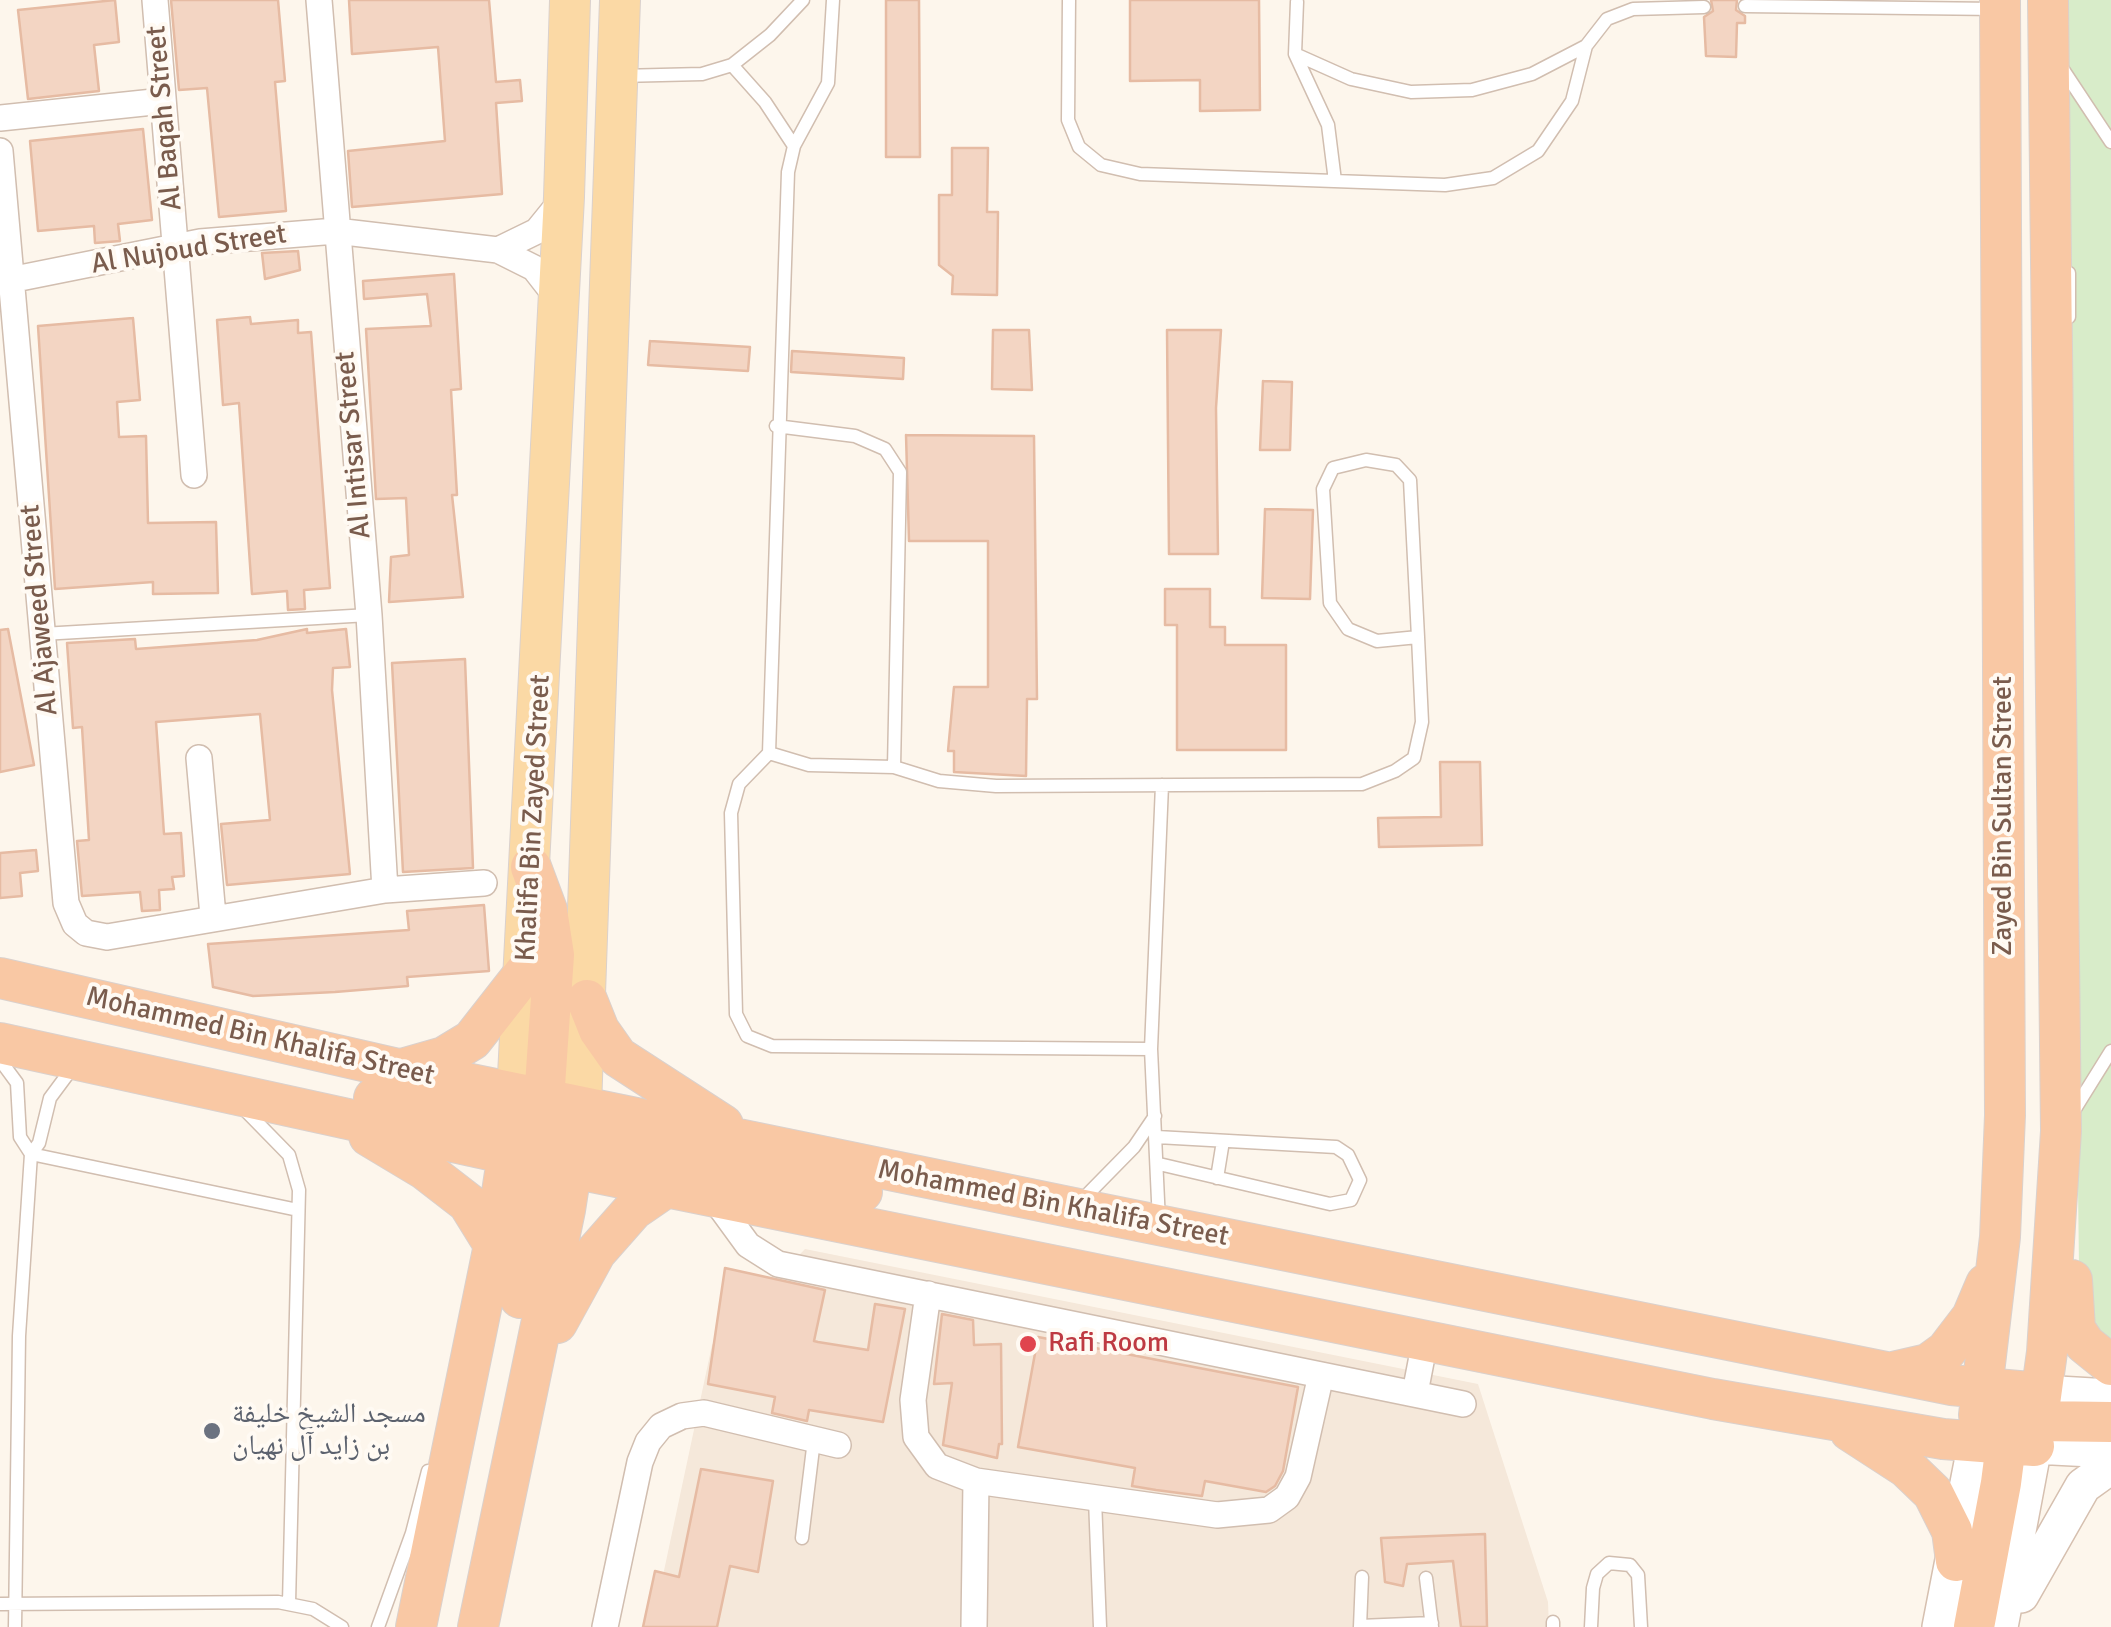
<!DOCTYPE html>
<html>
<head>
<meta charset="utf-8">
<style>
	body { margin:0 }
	canvas { display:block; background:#fdf6ec }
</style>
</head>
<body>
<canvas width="2111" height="1627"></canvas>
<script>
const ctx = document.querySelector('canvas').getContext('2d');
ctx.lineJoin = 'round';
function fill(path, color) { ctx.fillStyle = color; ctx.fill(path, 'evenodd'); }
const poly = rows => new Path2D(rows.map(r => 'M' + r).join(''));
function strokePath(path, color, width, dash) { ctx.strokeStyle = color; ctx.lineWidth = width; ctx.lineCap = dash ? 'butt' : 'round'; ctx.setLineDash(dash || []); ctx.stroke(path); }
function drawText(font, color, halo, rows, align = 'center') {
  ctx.font = font + ' Signika,"Noto Naskh Arabic",sans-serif'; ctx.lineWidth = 8; ctx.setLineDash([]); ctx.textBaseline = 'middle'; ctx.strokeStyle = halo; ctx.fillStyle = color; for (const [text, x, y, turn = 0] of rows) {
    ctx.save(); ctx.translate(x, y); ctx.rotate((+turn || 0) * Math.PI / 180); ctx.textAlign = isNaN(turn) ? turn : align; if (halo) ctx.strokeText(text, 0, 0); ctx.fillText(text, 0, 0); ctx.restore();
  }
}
fill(poly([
	[805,1249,1478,1384,1548,1602,1549,1627,652,1627,712,1345]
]), '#f5e8da');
fill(poly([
	[2066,0,2111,0,2111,1360,2094,1345,2079,1268,2068,364,2075,294,2067,224]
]), '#d8ecc9');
const building = poly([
	[115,0,119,42,94,45,99,91,28,99,18,10,115,0],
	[171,0,278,0,285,81,275,82,286,211,219,217,207,88,179,90,171,0],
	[349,0,489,0,496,82,520,80,522,101,496,103,502,194,352,207,348,151,445,141,438,47,352,54,349,0],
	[886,0,919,0,920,157,886,157,886,0],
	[1130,0,1259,0,1260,110,1200,111,1200,80,1130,81,1130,0],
	[1711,0,1737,0,1736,10,1745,16,1745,23,1737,23,1736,57,1706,56,1704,17,1713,11,1711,0],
	[143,129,152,220,118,224,120,241,95,243,94,226,38,231,30,141,143,129],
	[952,148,988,148,987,212,998,212,997,295,952,294,953,276,939,265,939,195,952,195,952,148],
	[298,251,300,270,265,279,262,253,298,251],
	[454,274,461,389,451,390,457,495,452,495,463,597,389,602,391,557,409,555,406,498,376,499,366,329,431,326,427,294,364,299,363,281,454,274],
	[250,317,251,324,298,320,298,333,311,332,330,588,304,590,305,609,288,610,287,591,252,594,239,403,223,405,217,320,250,317],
	[133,318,140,400,117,402,119,437,146,436,148,523,216,522,218,593,153,594,153,582,55,589,38,326,133,318],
	[993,330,1029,330,1032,390,992,389,993,330],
	[1167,330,1221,330,1216,408,1218,554,1169,554,1167,330],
	[650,341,750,347,748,371,648,365,650,341],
	[792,351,904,358,903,379,791,372,792,351],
	[1263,381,1292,382,1290,450,1260,450,1263,381],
	[906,435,1034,436,1037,699,1027,699,1026,776,954,772,954,751,948,751,954,687,988,687,988,541,909,541,906,435],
	[1265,509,1313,510,1310,599,1262,598,1265,509],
	[1165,589,1210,589,1210,627,1225,627,1225,645,1286,645,1286,750,1177,750,1177,625,1165,625,1165,589],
	[8,629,34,765,0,772,0,630,8,629],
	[307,629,307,633,346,629,350,667,333,668,332,690,350,874,227,885,221,824,270,820,260,714,156,722,164,834,181,833,184,876,172,877,174,889,159,890,160,910,142,911,140,892,82,896,77,841,89,840,82,727,73,728,67,643,135,639,136,649,257,640,307,629],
	[465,659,473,868,403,872,392,663,465,659],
	[1440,762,1480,762,1482,845,1379,847,1378,818,1441,817,1440,762],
	[36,850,38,871,20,873,22,896,0,898,0,853,36,850],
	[484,905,489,971,407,977,408,986,335,992,253,996,213,987,208,944,409,930,407,911,484,905],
	[725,1268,825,1290,814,1341,818,1342,868,1350,875,1304,905,1309,883,1422,809,1410,807,1421,772,1413,775,1397,708,1384,725,1268],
	[942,1314,973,1320,974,1345,1001,1344,1002,1444,999,1444,997,1458,943,1445,952,1383,934,1384,942,1314],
	[1038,1337,1298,1387,1283,1471,1275,1486,1266,1492,1205,1481,1202,1496,1156,1490,1132,1486,1135,1468,1018,1447,1038,1337],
	[701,1469,773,1481,758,1572,730,1566,717,1627,643,1627,655,1571,679,1577,701,1469],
	[1485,1534,1487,1627,1461,1627,1453,1561,1407,1564,1403,1586,1385,1582,1381,1538,1485,1534]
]);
fill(building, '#f3d5c3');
strokePath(building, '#e6bba3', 2.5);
const service = poly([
	[833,0,828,83,794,146,788,172,769,753,739,784,731,813,736,1014,747,1036,772,1046,1151,1049],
	[1069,0,1068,120,1079,147,1101,165,1140,174,1445,185,1493,178,1538,151,1572,101,1586,46,1607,19,1633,9,1704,7],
	[1297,2,1295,54,1328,125,1335,181],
	[1745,6,1997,9],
	[1295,54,1351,79,1411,92,1472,90,1532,74,1586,46],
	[732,65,765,102,794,146],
	[2060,65,2111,142],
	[620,76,702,74,732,65,770,35,803,0],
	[2069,317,2069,273],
	[776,426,855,436,885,449,900,472,894,767],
	[42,634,369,615],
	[769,753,809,765,894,767,939,781,996,786,1362,784,1395,771,1414,758,1422,722,1418,637,1410,480,1396,465,1366,460,1333,468,1323,489,1330,603,1348,629,1377,641,1418,637],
	[0,1060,17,1083,20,1137,31,1154,298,1210],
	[245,1110,289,1155,299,1190,289,1603],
	[2073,1112,2111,1051],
	[1157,1137,1336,1147,1348,1155,1360,1180,1351,1200,1330,1204,1159,1164],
	[1217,1178,1223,1141],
	[1081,1201,1134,1147,1155,1116],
	[1159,1222,1151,1049,1162,785],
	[1095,1499,1100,1627],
	[802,1538,814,1440],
	[1426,1578,1432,1627],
	[0,1604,278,1602,313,1609,342,1627],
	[1553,1622,1553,1627],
	[1360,1626,1432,1623],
	[15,1627,19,1336,31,1154,39,1143,50,1098,73,1067],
	[378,1627,412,1533,428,1471],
	[1360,1627,1362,1577],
	[1591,1627,1593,1588,1597,1574,1609,1563,1630,1565,1638,1575,1641,1627]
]);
const minor = poly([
	[155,0,194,475],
	[319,0,369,615,385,890],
	[0,118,163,101],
	[0,151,66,903,75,924,86,933,107,937,385,890,484,883],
	[498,250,537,231,563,199],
	[0,282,200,242,336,231,498,250,534,268,559,300],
	[199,758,213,916],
	[713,1197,748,1245,778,1264,1463,1404],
	[928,1294,913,1400,916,1437,937,1466,976,1481,1217,1515,1269,1510,1287,1497,1298,1477,1321,1375],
	[1415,1393,1425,1341],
	[605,1627,640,1462,648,1442,661,1426,682,1416,704,1413,838,1445],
	[974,1627,976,1481]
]);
const secondary = poly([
	[2041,1393,2111,1397],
	[2021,1595,2083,1486,2111,1466],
	[1940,1627,1976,1442],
	[2000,1627,2034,1446,2111,1450]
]);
const primary = poly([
	[517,1094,564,197,570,0],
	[581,1107,620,0]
]);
const trunk = poly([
	[531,867,547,910,554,955,544,1100,551,1123],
	[0,978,398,1069,1074,1208,1951,1385,2041,1393],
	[587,1000,599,1030,618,1057,723,1125],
	[0,1043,572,1168,1713,1399,1943,1439,2034,1446],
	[402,1069,444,1057,472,1040,526,971],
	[374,1098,512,1125,539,1121],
	[369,1136,424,1169,468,1203,494,1245],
	[550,1144,618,1148,862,1192],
	[2072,1280,2075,1329,2085,1344,2111,1365],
	[520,1298,543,1162,537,1139],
	[557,1323,596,1252,633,1210,665,1188],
	[1893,1372,1928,1364,1946,1351,1972,1317,1986,1284],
	[1979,1415,2000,1237,2005,1115,2000,0],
	[2038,1418,2047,1352,2061,1131,2048,0],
	[2011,1427,2038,1421,2111,1422],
	[1850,1431,1907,1468,1933,1493,1952,1531,1956,1561],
	[416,1627,494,1245,517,1094],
	[478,1627,565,1210,581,1107],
	[1974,1627,2001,1483,2006,1444,2000,1420]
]);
strokePath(service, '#d1beb0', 15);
strokePath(minor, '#d1beb0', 28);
strokePath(secondary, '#d6c0b0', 38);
strokePath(primary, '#dad1cd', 42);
strokePath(trunk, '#dad1cd', 42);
strokePath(service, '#fff', 12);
strokePath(minor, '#fff', 25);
strokePath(secondary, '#fff', 35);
strokePath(primary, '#fbd9a5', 40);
strokePath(trunk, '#f9c8a4', 40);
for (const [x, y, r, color] of [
	[1028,1344,10,"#e0444e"],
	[212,1431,10,"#6b7280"]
]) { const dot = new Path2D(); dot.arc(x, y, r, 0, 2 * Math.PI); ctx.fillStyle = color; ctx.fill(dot); strokePath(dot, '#fffaf3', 4); }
drawText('28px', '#7a5c4d', '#fffaf3', [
	["Al Baqah Street",165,118,-95],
	["Al Nujoud Street",189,250,-9],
	["Al Intisar Street",354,445,-95],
	["Al Ajaweed Street",40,610,-95],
	["Zayed Bin Sultan Street",2004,816,-90],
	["Khalifa Bin Zayed Street",534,818,-87],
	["Mohammed Bin Khalifa Street",260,1037,13],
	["Mohammed Bin Khalifa Street",1053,1204,11]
]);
drawText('28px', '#be3a42', '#fffaf3', [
	["Rafi Room",1048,1344]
], 'left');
drawText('28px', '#5b616d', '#fffaf3', [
	["مسجد الشيخ خليفة",232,1415],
	["بن زايد آل نهيان",232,1447]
], 'left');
</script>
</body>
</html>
